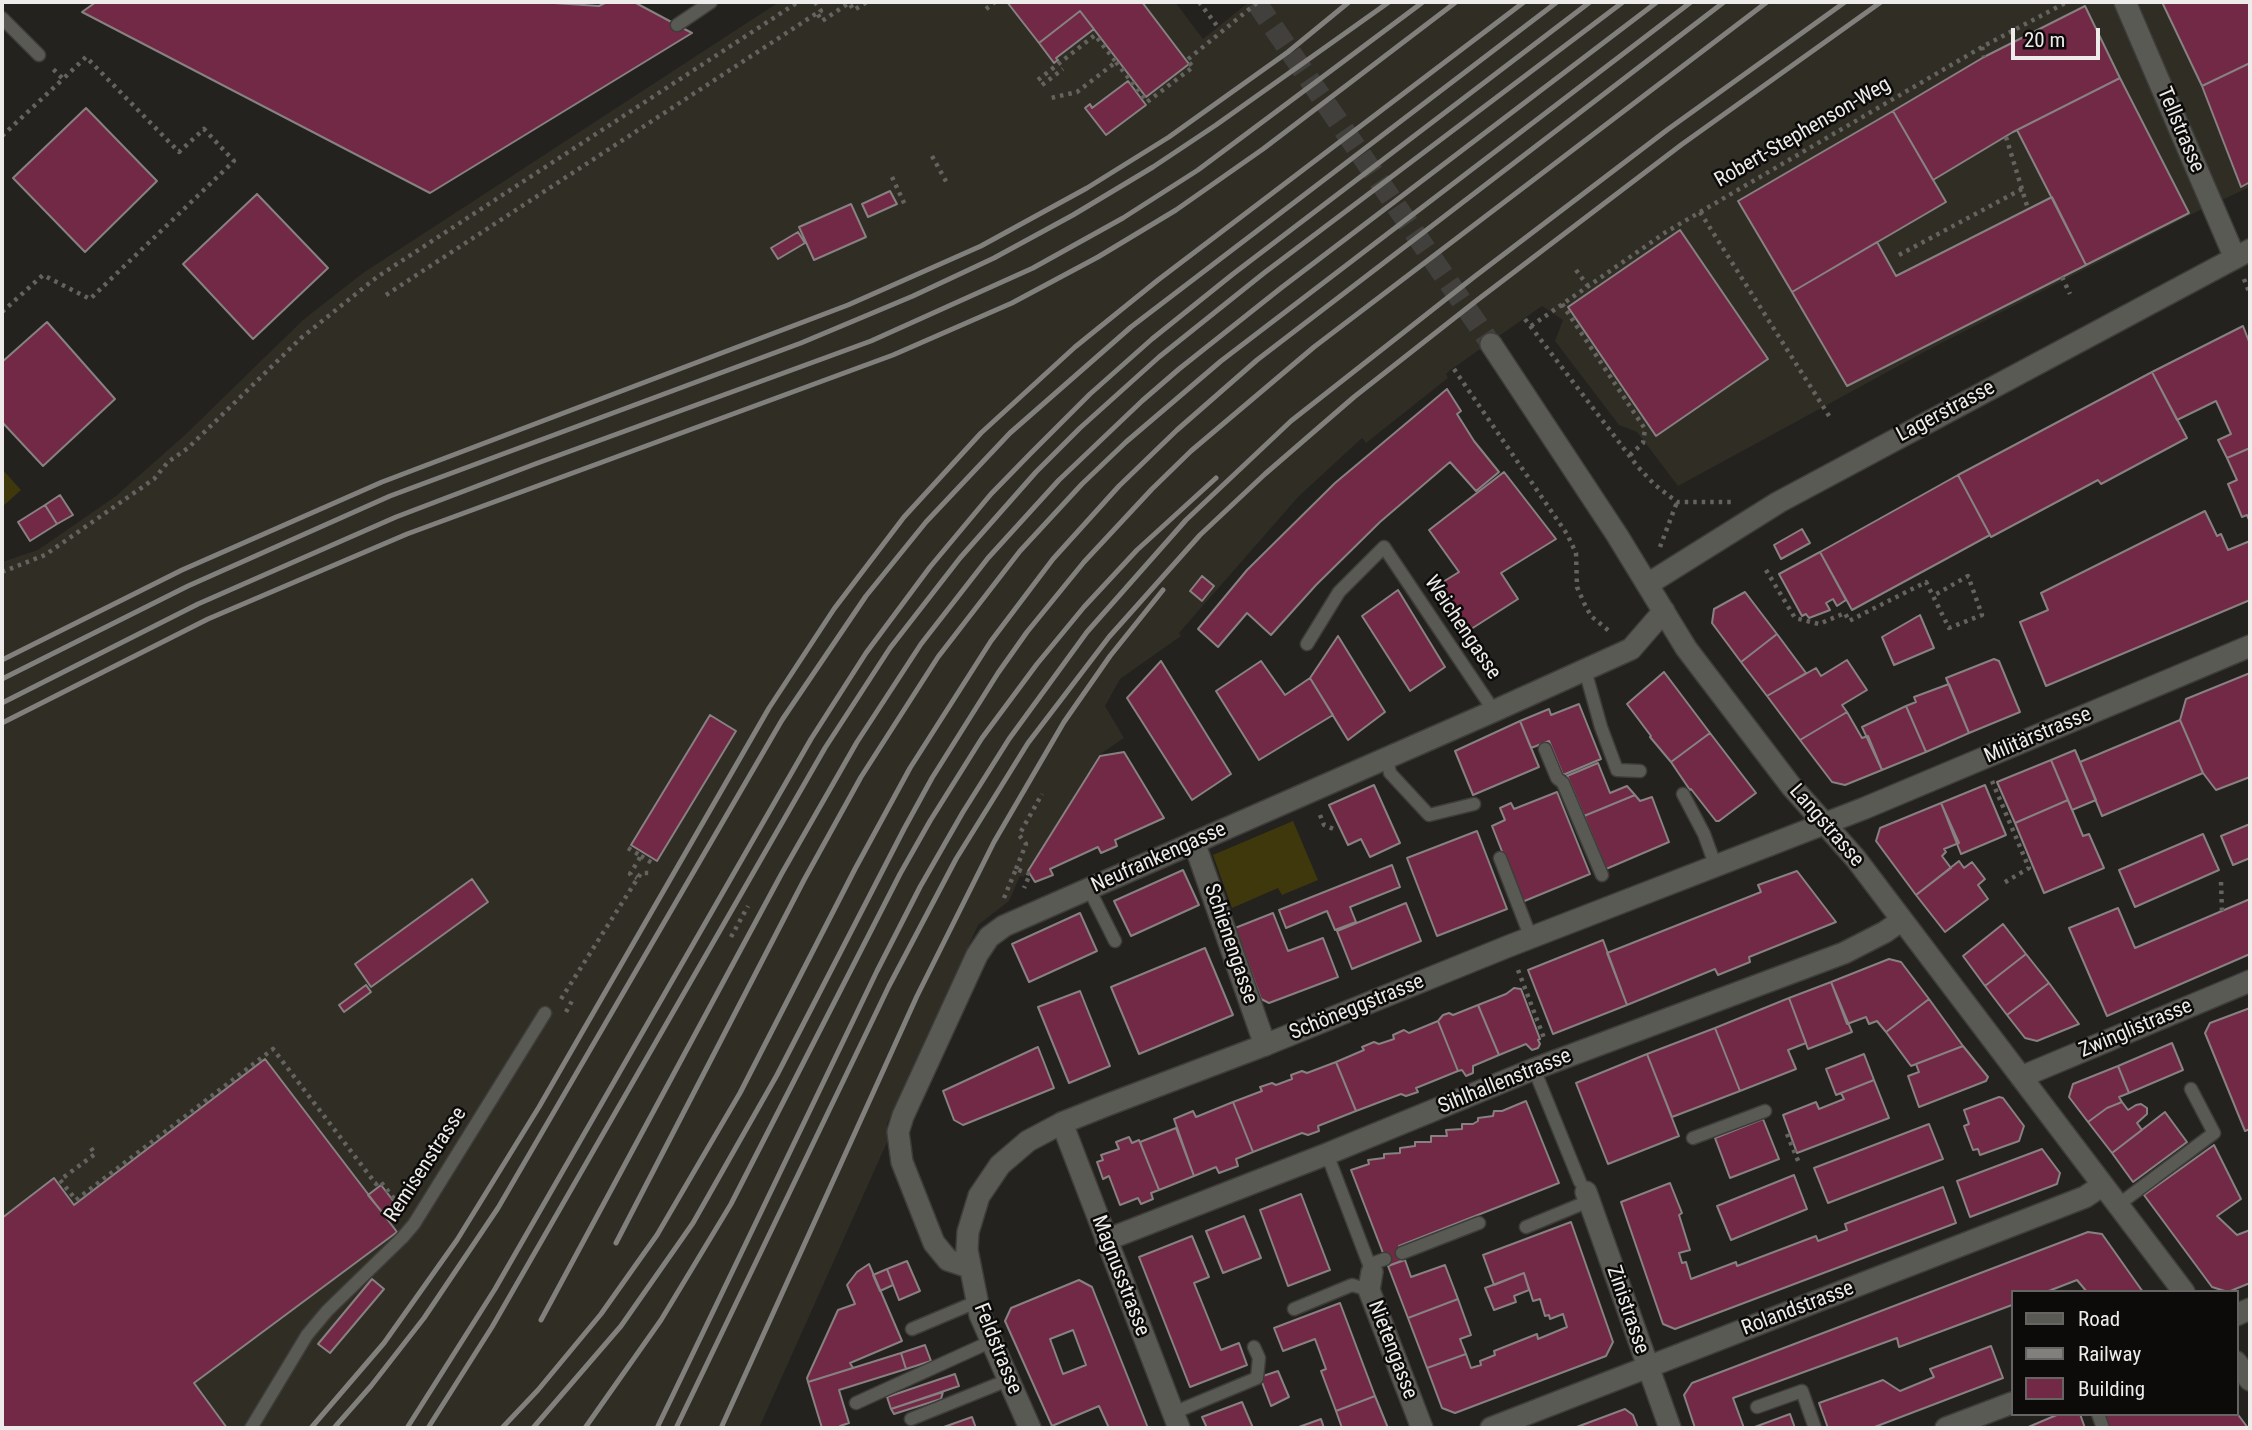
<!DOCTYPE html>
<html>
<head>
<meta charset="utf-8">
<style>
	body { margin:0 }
	#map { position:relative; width:2252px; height:1430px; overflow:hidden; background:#23221e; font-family:"Roboto Condensed",sans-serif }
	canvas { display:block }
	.frame { position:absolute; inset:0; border:4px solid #edecea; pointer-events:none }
	.legend { position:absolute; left:2011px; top:1290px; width:228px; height:126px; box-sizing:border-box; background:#0c0b0a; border:2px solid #666564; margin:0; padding:9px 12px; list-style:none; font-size:21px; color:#edecea }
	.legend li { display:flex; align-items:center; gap:14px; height:35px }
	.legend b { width:35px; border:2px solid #666564 }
	.scale { position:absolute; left:2011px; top:28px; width:89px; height:32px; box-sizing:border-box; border:4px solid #edecea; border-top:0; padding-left:9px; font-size:21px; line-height:24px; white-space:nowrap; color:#edecea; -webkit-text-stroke:5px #0c0b0a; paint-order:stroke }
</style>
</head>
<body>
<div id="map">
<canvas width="2252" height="1430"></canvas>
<div class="frame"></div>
<ul class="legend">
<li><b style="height:9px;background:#5a5a55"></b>Road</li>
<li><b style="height:9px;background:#81807d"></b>Railway</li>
<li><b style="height:19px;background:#722945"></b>Building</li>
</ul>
<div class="scale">20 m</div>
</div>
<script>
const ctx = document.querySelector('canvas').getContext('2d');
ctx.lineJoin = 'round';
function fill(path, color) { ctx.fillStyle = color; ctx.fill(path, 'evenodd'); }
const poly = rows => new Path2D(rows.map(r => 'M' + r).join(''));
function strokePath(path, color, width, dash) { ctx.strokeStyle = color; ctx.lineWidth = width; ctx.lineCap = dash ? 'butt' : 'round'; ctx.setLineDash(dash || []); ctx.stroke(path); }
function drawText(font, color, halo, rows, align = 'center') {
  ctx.font = font + ' "Roboto Condensed",sans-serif'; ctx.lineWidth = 5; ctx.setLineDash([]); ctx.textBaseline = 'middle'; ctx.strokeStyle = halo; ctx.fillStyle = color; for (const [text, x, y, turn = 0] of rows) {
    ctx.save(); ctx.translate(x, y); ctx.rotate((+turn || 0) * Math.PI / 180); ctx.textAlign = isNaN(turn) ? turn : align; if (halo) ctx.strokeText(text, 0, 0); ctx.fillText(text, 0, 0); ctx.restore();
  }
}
fill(poly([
	[779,2,1175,2,1203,39,1249,2,2250,2,2250,187,2198,211,1926,351,1678,486,1637,432,1619,425,1555,341,1563,320,1542,306,1449,371,1446,374,1448,378,1366,443,1362,438,1298,497,1179,633,1181,636,1120,679,1105,706,1124,738,1099,755,1024,877,1020,876,1009,901,978,925,887,1124,888,1140,759,1428,2,1428,2,562,38,550,116,496,185,435,303,320,363,273]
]), '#2f2d24');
fill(poly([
	[2,469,21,490,2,507],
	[1293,821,1318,880,1282,895,1278,888,1232,908,1213,855]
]), '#3f380d');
const building = poly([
	[96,2,539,2,599,6,607,2,634,2,692,33,430,193,82,12,96,2],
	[1007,2,1142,2,1189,64,1146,97,1080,11,1039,43,1007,2],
	[2162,2,2250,2,2250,63,2202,86,2162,2],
	[2085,6,2120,78,2013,132,1933,180,1893,111,1984,57,2085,6],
	[1080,11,1094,29,1056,58,1058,60,1054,63,1039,43,1080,11],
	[2250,63,2250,182,2241,187,2202,86,2250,63],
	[2120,78,2189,213,2086,265,2017,130,2120,78],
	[1128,81,1146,105,1106,135,1085,108,1090,104,1092,108,1128,81],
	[86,108,157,181,85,252,13,178,86,108],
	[1893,111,1946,202,1792,292,1738,201,1893,111],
	[890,191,897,204,868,217,862,204,890,191],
	[257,194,328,268,253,339,183,264,257,194],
	[2052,197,2086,265,1847,386,1792,292,1877,242,1896,276,2052,197],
	[851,204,866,237,814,260,799,227,851,204],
	[1680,230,1768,359,1656,436,1568,307,1680,230],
	[798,232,805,243,778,259,771,248,798,232],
	[47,322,115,399,43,466,2,422,2,362,47,322],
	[2243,326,2250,344,2250,448,2227,458,2218,440,2231,434,2216,401,2177,420,2152,372,2243,326],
	[2152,372,2187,438,2101,484,2098,480,1991,537,1958,475,2152,372],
	[1447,389,1461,411,1457,414,1474,441,1499,472,1476,491,1450,462,1380,522,1316,585,1271,635,1247,613,1218,647,1198,629,1247,570,1335,483,1447,389],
	[2250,448,2250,522,2247,515,2242,517,2228,484,2237,480,2227,458,2250,448],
	[1504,472,1556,539,1501,573,1518,599,1468,631,1438,585,1459,572,1429,530,1504,472],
	[1958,475,1990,535,1852,610,1820,552,1958,475],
	[60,495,73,515,57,524,45,505,60,495],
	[45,505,57,524,30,541,18,522,45,505],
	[2205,511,2217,536,2221,534,2228,550,2250,541,2250,600,2046,686,2020,622,2048,610,2041,593,2205,511],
	[1802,529,1810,543,1781,559,1774,545,1802,529],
	[1820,552,1846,600,1837,606,1833,599,1826,603,1830,610,1809,618,1806,614,1802,616,1779,574,1820,552],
	[1202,576,1214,586,1202,601,1190,591,1202,576],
	[1398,590,1445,667,1410,691,1362,616,1398,590],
	[1745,592,1777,634,1741,662,1712,623,1714,609,1745,592],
	[1920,615,1934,648,1894,665,1882,637,1920,615],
	[1777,634,1806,673,1767,696,1741,662,1777,634],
	[1338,636,1385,712,1348,740,1310,678,1338,636],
	[1994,659,1999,661,2020,712,1969,733,1946,678,1994,659],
	[1847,660,1867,690,1842,705,1847,712,1800,740,1767,696,1816,668,1821,676,1847,660],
	[1161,661,1231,774,1192,800,1127,698,1161,661],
	[1261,661,1285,695,1310,678,1333,715,1259,760,1216,691,1261,661],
	[1664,672,1710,733,1671,762,1650,737,1651,736,1627,704,1664,672],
	[2250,673,2250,777,2216,790,2203,773,2180,720,2186,699,2250,673],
	[1949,684,1969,733,1926,752,1906,706,1916,702,1914,697,1949,684],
	[1579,704,1601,759,1563,775,1549,741,1531,748,1520,721,1549,709,1551,715,1579,704],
	[1906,706,1926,752,1882,770,1862,727,1906,706],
	[1847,712,1862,738,1868,736,1882,770,1845,785,1832,782,1800,740,1847,712],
	[710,715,736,731,657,861,631,845,710,715],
	[2180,720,2203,773,2102,816,2080,762,2180,720],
	[1520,721,1539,767,1473,795,1455,751,1520,721],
	[1710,733,1756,793,1719,821,1716,821,1691,789,1690,790,1671,762,1710,733],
	[2075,750,2096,800,2072,810,2051,760,2075,750],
	[1124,752,1164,818,1115,840,1117,846,1101,853,1098,847,1050,869,1053,875,1035,882,1028,871,1100,756,1124,752],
	[2051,760,2068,800,2015,823,1997,782,2051,760],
	[1598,763,1610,793,1627,786,1635,795,1584,816,1567,776,1598,763],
	[1374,785,1400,843,1370,857,1361,839,1348,845,1329,805,1374,785],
	[1985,785,2006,835,1961,854,1941,803,1985,785],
	[1557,792,1590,874,1522,902,1492,826,1505,820,1500,808,1511,803,1514,809,1557,792],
	[1635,795,1640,801,1652,797,1669,842,1606,869,1584,816,1635,795],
	[2068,800,2083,836,2089,834,2104,868,2044,893,2015,823,2068,800],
	[1941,803,1959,843,1944,849,1946,852,1942,856,1951,868,1916,895,1876,841,1880,828,1941,803],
	[2250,824,2250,858,2233,865,2221,836,2250,824],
	[1477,831,1507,909,1437,936,1407,858,1477,831],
	[2203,834,2219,870,2135,907,2119,870,2203,834],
	[1959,861,1964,868,1972,862,1985,879,1978,885,1988,899,1945,932,1916,895,1959,861],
	[1392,865,1400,887,1350,907,1356,922,1335,930,1327,911,1286,928,1279,910,1392,865],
	[1183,870,1199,905,1131,936,1114,901,1183,870],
	[1797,871,1836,922,1749,957,1750,962,1718,975,1715,969,1627,1005,1607,953,1761,892,1758,885,1797,871],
	[472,879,488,902,371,987,355,964,472,879],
	[2250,899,2250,954,2107,1016,2069,928,2118,908,2135,948,2250,899],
	[1406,903,1421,941,1352,969,1337,931,1406,903],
	[1080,913,1097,951,1029,982,1012,944,1080,913],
	[1273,913,1288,951,1323,938,1338,977,1269,1003,1261,999,1235,928,1273,913],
	[2003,924,2026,954,1985,986,1963,956,2003,924],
	[1603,940,1627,1005,1553,1034,1528,970,1603,940],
	[1205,948,1233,1015,1139,1054,1111,987,1205,948],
	[2026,954,2049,983,2007,1015,1985,986,2026,954],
	[1889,959,1901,962,1929,999,1886,1032,1877,1021,1869,1024,1866,1017,1847,1024,1831,982,1889,959],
	[1831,982,1852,1032,1808,1049,1789,998,1831,982],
	[2049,983,2079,1024,2037,1041,2025,1038,2007,1015,2049,983],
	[366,985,371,992,344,1012,339,1005,366,985],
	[1514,988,1521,989,1540,1039,1538,1040,1540,1044,1538,1048,1532,1050,1526,1044,1499,1055,1478,1005,1506,994,1514,988],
	[1080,991,1110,1066,1069,1083,1038,1007,1080,991],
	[1789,998,1806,1043,1788,1050,1796,1069,1740,1091,1715,1028,1789,998],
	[1929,999,1963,1046,1911,1066,1886,1032,1929,999],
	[1478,1005,1499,1055,1473,1066,1473,1073,1466,1076,1462,1070,1458,1071,1438,1021,1443,1015,1449,1013,1453,1015,1478,1005],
	[2250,1008,2250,1129,2245,1131,2205,1033,2210,1023,2250,1008],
	[1438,1021,1458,1071,1416,1088,1418,1092,1406,1096,1401,1094,1356,1111,1336,1062,1364,1050,1362,1047,1374,1042,1379,1044,1394,1039,1393,1035,1404,1030,1409,1033,1438,1021],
	[1715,1028,1740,1091,1672,1117,1647,1054,1715,1028],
	[2172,1043,2183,1070,2129,1093,2118,1066,2172,1043],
	[1963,1046,1988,1077,1986,1081,1919,1107,1908,1076,1919,1072,1916,1064,1963,1046],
	[1038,1047,1054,1088,963,1125,954,1120,943,1091,1038,1047],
	[1647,1054,1679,1136,1608,1164,1576,1083,1647,1054],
	[1864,1054,1874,1080,1836,1095,1826,1069,1864,1054],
	[265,1059,397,1232,194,1383,227,1428,2,1428,2,1218,54,1178,74,1205,265,1059],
	[1336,1062,1356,1111,1318,1126,1319,1131,1308,1135,1302,1133,1253,1152,1233,1102,1262,1091,1260,1087,1272,1083,1276,1085,1292,1079,1291,1075,1302,1071,1307,1073,1336,1062],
	[2118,1066,2129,1093,2119,1097,2122,1102,2107,1108,2088,1122,2069,1097,2073,1084,2118,1066],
	[1874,1080,1889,1118,1797,1153,1783,1115,1816,1102,1819,1109,1844,1099,1841,1093,1874,1080],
	[1999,1097,2003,1098,2024,1126,2019,1141,1980,1155,1978,1149,1973,1150,1964,1126,1969,1124,1964,1110,1999,1097],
	[1526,1101,1559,1183,1399,1246,1404,1260,1388,1266,1351,1170,1369,1164,1368,1160,1384,1158,1384,1154,1400,1153,1400,1148,1415,1146,1415,1142,1431,1142,1431,1136,1447,1136,1446,1130,1462,1129,1462,1124,1473,1124,1478,1121,1478,1118,1493,1116,1494,1111,1502,1111,1526,1101],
	[1233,1102,1253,1152,1236,1159,1238,1166,1219,1173,1216,1167,1194,1176,1174,1119,1193,1111,1196,1117,1233,1102],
	[2122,1102,2128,1110,2136,1105,2141,1104,2147,1108,2147,1114,2137,1123,2142,1130,2112,1153,2088,1122,2107,1108,2122,1102],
	[2165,1112,2187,1142,2133,1182,2112,1153,2165,1112],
	[1763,1119,1779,1159,1730,1178,1715,1138,1763,1119],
	[1929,1124,1943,1159,1828,1203,1814,1168,1929,1124],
	[1176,1128,1194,1176,1159,1190,1140,1142,1176,1128],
	[1129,1137,1132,1143,1139,1140,1159,1190,1151,1193,1153,1199,1141,1204,1138,1198,1120,1205,1109,1176,1103,1179,1097,1162,1103,1160,1101,1155,1119,1149,1116,1142,1129,1137],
	[2214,1145,2241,1199,2217,1216,2237,1235,2250,1230,2250,1283,2228,1292,2212,1287,2144,1195,2214,1145],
	[2042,1149,2060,1173,2057,1184,1970,1217,1957,1181,2042,1149],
	[1794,1175,1807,1209,1731,1240,1717,1206,1794,1175],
	[1670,1183,1682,1213,1679,1215,1690,1250,1679,1253,1682,1263,1686,1262,1691,1279,1736,1262,1737,1266,1816,1236,1818,1241,1847,1230,1845,1224,1943,1187,1956,1223,1675,1329,1663,1324,1621,1202,1670,1183],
	[381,1185,395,1203,382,1212,368,1195,381,1185],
	[1301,1194,1330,1270,1288,1286,1260,1210,1301,1194],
	[1244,1216,1261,1258,1223,1273,1206,1231,1244,1216],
	[1571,1222,1613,1342,1606,1356,1455,1413,1442,1408,1427,1368,1466,1354,1471,1368,1481,1365,1480,1361,1495,1355,1494,1351,1537,1334,1538,1339,1567,1327,1563,1314,1550,1319,1549,1315,1545,1316,1540,1299,1533,1301,1524,1273,1494,1285,1483,1255,1571,1222],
	[2088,1232,2102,1234,2143,1292,2087,1292,2077,1280,2046,1292,2012,1292,2012,1305,1899,1347,1897,1338,1733,1398,1744,1428,1695,1428,1684,1395,1692,1383,2088,1232],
	[1192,1236,1209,1277,1194,1283,1221,1350,1239,1343,1247,1365,1190,1387,1139,1257,1192,1236],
	[1405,1260,1411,1277,1445,1265,1458,1299,1408,1318,1388,1266,1405,1260],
	[907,1261,920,1291,899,1300,887,1269,907,1261],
	[869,1264,902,1341,850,1363,853,1368,808,1382,807,1378,838,1310,855,1304,847,1285,857,1272,869,1264],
	[887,1269,893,1285,880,1291,873,1275,887,1269],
	[1524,1273,1529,1290,1514,1296,1516,1302,1494,1310,1485,1288,1524,1273],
	[372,1279,384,1289,330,1353,318,1344,372,1279],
	[1079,1280,1092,1287,1148,1428,1109,1428,1099,1406,1052,1426,1005,1321,1011,1308,1079,1280],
	[1073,1330,1086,1365,1063,1374,1050,1339,1073,1330],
	[1458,1299,1471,1335,1460,1339,1466,1354,1427,1368,1408,1318,1458,1299],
	[1340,1303,1375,1396,1336,1411,1321,1371,1326,1369,1315,1339,1283,1351,1274,1328,1340,1303],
	[925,1345,931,1361,906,1369,901,1353,925,1345],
	[1991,1346,2003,1378,1872,1428,1828,1428,1819,1403,1883,1380,1900,1391,1934,1377,1930,1369,1991,1346],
	[901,1353,906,1369,839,1390,849,1423,840,1426,840,1428,822,1428,808,1382,901,1353],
	[1278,1371,1289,1397,1271,1406,1260,1377,1278,1371],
	[955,1374,959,1386,891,1409,887,1397,955,1374],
	[943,1392,941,1399,894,1414,891,1409,943,1392],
	[1375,1396,1388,1428,1342,1428,1336,1411,1375,1396],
	[1242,1402,1253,1428,1207,1428,1202,1417,1242,1402],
	[1625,1409,1633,1415,1638,1428,1574,1428,1625,1409],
	[2236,1412,2248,1428,2106,1428,2101,1414,2236,1414,2236,1412],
	[1790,1414,1795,1428,1752,1428,1790,1414],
	[2059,1414,2080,1414,2085,1428,2026,1428,2059,1414],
	[972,1417,976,1428,941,1428,972,1417],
	[1321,1419,1324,1428,1296,1428,1321,1419]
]);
fill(building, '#722945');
strokePath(building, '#878182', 2);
strokePath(poly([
	[1256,2,1491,344]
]), '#41403d', 21, [21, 10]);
const service = poly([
	[2,18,39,55],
	[677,25,711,2],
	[1307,644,1339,592,1384,547,1494,711],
	[1585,670,1601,727,1617,770,1640,771],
	[1545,749,1557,778,1563,783,1602,875],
	[1387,758,1390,773,1429,815,1474,804],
	[1683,794,1704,834,1716,867],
	[1500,858,1531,938],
	[1089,889,1115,941],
	[1534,1069,1580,1182],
	[1693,1138,1765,1111],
	[1327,1154,1372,1272],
	[2118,1205,2214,1133,2191,1089],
	[1526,1227,1589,1201],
	[1402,1253,1479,1223],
	[1371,1264,1385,1259],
	[1294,1309,1352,1285,1369,1290],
	[912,1329,976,1302],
	[856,1403,992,1341],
	[1757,1407,1802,1391,1815,1428],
	[1173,1413,1257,1378,1259,1358,1254,1347],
	[2098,1414,2103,1428],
	[911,1419,1008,1380],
	[251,1428,307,1335,327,1311,402,1238,414,1224,545,1013]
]);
const minor = poly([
	[2125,2,2235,258],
	[1825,824,1856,859,2184,1292],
	[1194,842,1265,1045],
	[2021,1077,2250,981],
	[1062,1123,1179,1428],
	[1586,1192,1670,1428],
	[1106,1240,1327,1154,1534,1069,1844,953,1885,932,1902,920],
	[1372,1272,1369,1290,1422,1428],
	[2236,1315,2250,1309],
	[2236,1362,2250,1380],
	[1491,1428,2085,1197,2103,1185],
	[1946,1428,2012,1403]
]);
const tertiary = poly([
	[1491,344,1617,535,1686,648,1791,786,1825,824],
	[1648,584,1779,502,2250,250],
	[969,1267,948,1260,934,1243,902,1162,898,1132,903,1116,977,955,989,937,1004,926,1494,711,1631,649,1664,611],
	[1030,1428,980,1315,967,1250,968,1232,979,1196,1000,1165,1028,1141,1062,1123,1107,1105,1265,1045,1509,946,1865,808,2250,646]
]);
strokePath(service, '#3e3d3a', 15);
strokePath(minor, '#3e3d3a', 24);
strokePath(tertiary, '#3e3d3a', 24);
strokePath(poly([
	[815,2,821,11,817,13,822,21,849,3,854,10,867,2],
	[1199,2,1218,27],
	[986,9,995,2],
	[1982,47,1984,57],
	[1116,62,1147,102,1193,67,1187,60,1258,2],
	[1038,80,1095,35,1116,62,1077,92,1051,98],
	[1042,85,1063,69],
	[2,136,63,79,52,68],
	[2006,137,2028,209],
	[932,156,947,183],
	[892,177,905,205],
	[1700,212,1831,419],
	[1899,255,2022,189],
	[1576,270,1588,286],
	[2062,277,2070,294],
	[2244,279,2250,294],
	[386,295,817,13],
	[1562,304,1645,429,1643,443,1629,456],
	[2,312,43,275,90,299,234,161,204,129,179,152,86,57,63,79],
	[1525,319,1638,467,1655,485,1677,502,1732,502],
	[1531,326,1666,232,1982,47,2067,2],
	[1454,369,1567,534,1576,553,1577,587,1584,603,1591,616,1609,631],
	[1660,547,1677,502],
	[1766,570,1795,618,1819,624,1845,613,1849,621,1926,582,1949,628,1982,615,1968,576,1933,596],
	[2,572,45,555,154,479,168,462,188,448,301,338,377,277,798,2],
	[1992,781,2029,868,2002,884],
	[1320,815,1324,825,1336,830],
	[628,848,641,856,630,874,637,878],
	[641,856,652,863],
	[1016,869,1026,844,1019,835,1042,794],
	[2221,882,2222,912],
	[1004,898,1016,869,1030,874,1024,888],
	[731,937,748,906],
	[1518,970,1544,1038],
	[561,999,641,873,649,873],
	[566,1012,572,1001],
	[1787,1134,1799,1163],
	[91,1148,95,1154,60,1180,76,1200,273,1049,376,1184,380,1181,400,1206]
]), '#646360', 4.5, [3.5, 5]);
strokePath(service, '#5a5a55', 12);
strokePath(minor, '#5a5a55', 21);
strokePath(tertiary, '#5a5a55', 21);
strokePath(poly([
	[2,660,182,570,382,482,848,305,981,246,1087,188,1169,137,1288,52,1349,2],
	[2,679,188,586,390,496,801,343,913,296,994,258,1073,215,1153,167,1216,125,1389,2],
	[2,703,198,604,396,517,535,464,871,341,1033,268,1123,218,1198,170,1423,2],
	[2,723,208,619,407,534,893,355,1012,303,1098,257,1176,210,1263,149,1456,2],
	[616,1243,804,880,861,777,938,657,1020,551,1082,484,1126,442,1221,361,1691,2],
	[541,1320,782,873,857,742,921,644,988,558,1059,480,1142,401,1179,369,1281,288,1657,2],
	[311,1428,384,1343,457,1240,539,1107,769,708,834,609,904,517,981,433,1075,347,1158,280,1524,2],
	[334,1428,371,1386,424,1318,498,1208,782,720,866,596,926,522,1010,433,1131,327,1557,2],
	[407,1428,495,1289,811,739,866,653,930,567,991,494,1031,453,1090,394,1152,339,1233,274,1590,2],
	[428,1428,492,1327,825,748,890,648,960,558,1036,472,1080,428,1159,357,1264,273,1623,2],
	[502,1428,538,1390,601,1314,657,1235,740,1093,855,869,910,768,991,641,1053,559,1119,486,1177,430,1257,360,1724,2],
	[533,1428,621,1326,693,1223,777,1075,904,829,932,778,998,673,1027,632,1084,562,1152,489,1191,451,1314,347,1767,2],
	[585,1428,661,1320,731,1204,900,874,930,821,982,738,1037,664,1084,607,1137,550,1216,478],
	[657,1428,877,971,920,887,963,812,1009,739,1087,632,1186,520,1291,421,1474,277,1667,130,1845,2],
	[676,1428,889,986,956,859,1028,743,1109,637,1200,535,1265,474,1354,397,1476,301,1681,145,1881,2],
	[721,1428,917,996,994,842,1064,722,1110,656,1163,590]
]), '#81807d', 5);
drawText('21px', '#edecea', '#0c0b0a', [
	["Tellstrasse",2180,130,67],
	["Robert-Stephenson-Weg",1803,133,-30],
	["Lagerstrasse",1946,412,-28],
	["Weichengasse",1462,628,56],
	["Militärstrasse",2038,736,-23],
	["Langstrasse",1826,826,49],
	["Neufrankengasse",1159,858,-24],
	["Schienengasse",1230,944,71],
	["Schöneggstrasse",1357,1008,-22],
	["Zwinglistrasse",2136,1029,-23],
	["Sihlhallenstrasse",1505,1082,-22],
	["Remisenstrasse",426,1165,-57],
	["Magnusstrasse",1120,1276,69],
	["Rolandstrasse",1798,1309,-21],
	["Zinistrasse",1627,1310,71],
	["Feldstrasse",997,1349,68],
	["Nietengasse",1392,1350,69]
]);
</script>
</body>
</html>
